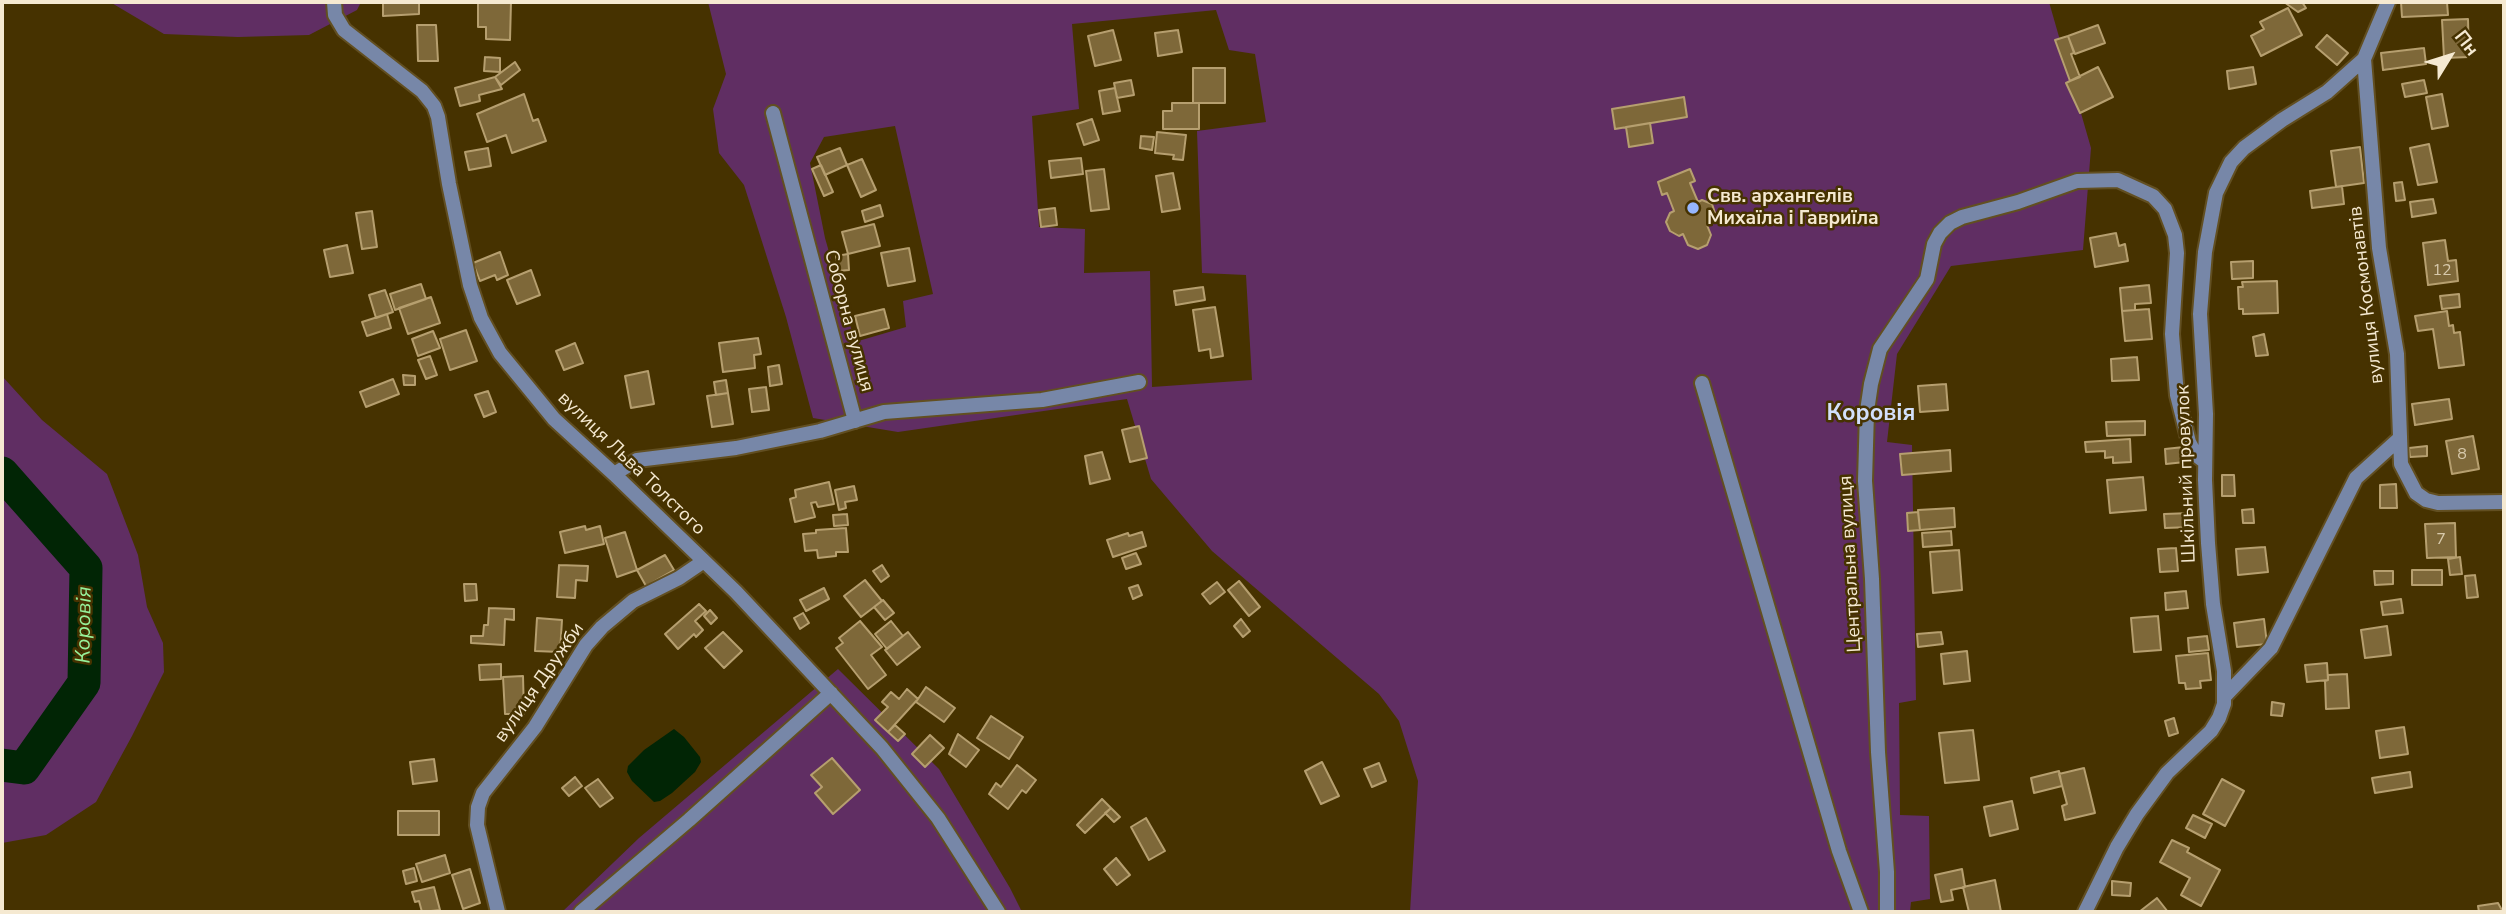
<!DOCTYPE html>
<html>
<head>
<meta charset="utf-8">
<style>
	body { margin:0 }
	#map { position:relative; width:2506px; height:914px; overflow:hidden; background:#463200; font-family:"Nunito Sans",sans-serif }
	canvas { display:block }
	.frame { position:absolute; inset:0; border:4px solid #f5e9d1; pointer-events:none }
	.north { position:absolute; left:2415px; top:21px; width:70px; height:70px; -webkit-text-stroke:5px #463200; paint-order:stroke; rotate:52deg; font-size:19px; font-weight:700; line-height:28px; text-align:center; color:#f5e9d1 }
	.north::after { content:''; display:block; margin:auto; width:24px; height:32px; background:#f5e9d1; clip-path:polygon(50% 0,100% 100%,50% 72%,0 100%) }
</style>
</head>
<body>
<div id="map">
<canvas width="2506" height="914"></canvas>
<div class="frame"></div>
<div class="north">Пн</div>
</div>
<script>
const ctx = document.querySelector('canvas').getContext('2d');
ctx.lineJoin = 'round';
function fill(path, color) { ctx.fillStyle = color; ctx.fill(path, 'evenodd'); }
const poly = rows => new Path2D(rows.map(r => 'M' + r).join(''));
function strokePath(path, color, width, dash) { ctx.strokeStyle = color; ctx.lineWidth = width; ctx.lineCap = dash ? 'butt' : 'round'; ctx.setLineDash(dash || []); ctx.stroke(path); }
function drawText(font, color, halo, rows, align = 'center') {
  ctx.font = font + ' "Nunito Sans",sans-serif'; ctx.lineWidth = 5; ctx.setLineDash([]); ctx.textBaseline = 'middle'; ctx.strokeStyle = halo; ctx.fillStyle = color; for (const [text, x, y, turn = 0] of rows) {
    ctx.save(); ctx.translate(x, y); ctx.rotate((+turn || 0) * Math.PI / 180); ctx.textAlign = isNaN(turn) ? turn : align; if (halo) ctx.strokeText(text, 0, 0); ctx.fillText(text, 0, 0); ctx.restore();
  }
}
fill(poly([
	[110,2,361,2,357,10,309,35,238,37,164,34],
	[708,2,2049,2,2091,148,2083,250,1951,266,1897,354,1887,442,1912,445,1916,700,1899,703,1900,815,1929,816,1930,899,1911,902,1910,912,1410,912,1418,781,1399,721,1379,694,1212,551,1151,479,1127,399,898,432,813,418,786,317,744,185,719,153,713,109,726,74],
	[1216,10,1229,50,1255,54,1266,122,1197,131,1202,273,1246,275,1252,380,1152,387,1150,271,1084,273,1085,229,1039,227,1032,116,1079,109,1072,24],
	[895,126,933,294,903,301,906,327,855,342,825,238,810,163,824,137],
	[2,376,42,420,107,474,138,555,147,607,163,643,164,672,132,736,96,802,46,835,2,843],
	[838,669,939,769,1010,888,1022,912,562,912,639,838]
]), '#602e63');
fill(poly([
	[674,729,684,737,700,757,701,762,695,772,672,793,660,801,654,802,632,781,627,772,628,766,644,750]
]), '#012505');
strokePath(poly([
	[2,473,86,568,84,683,24,768,2,765]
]), '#012505', 33);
const building = poly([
	[383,2,419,2,419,14,383,16,383,2],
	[478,2,511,2,510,40,486,39,486,27,478,27,478,2],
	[2284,2,2302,2,2306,8,2298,12,2284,2],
	[2401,2,2447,2,2448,15,2402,17,2401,2],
	[2288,8,2302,35,2261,56,2251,36,2264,29,2260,22,2288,8],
	[2468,19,2469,57,2444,58,2442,20,2468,19],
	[417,25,436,25,438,61,418,61,417,25],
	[2098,25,2105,43,2075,54,2068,36,2098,25],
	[1113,30,1121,60,1095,66,1088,36,1113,30],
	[1178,30,1182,52,1158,56,1155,33,1178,30],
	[2327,35,2348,53,2337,65,2316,47,2327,35],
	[2068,36,2074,53,2071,54,2080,77,2070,81,2055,40,2068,36],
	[2424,48,2426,64,2383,70,2381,53,2424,48],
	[485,57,500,58,500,72,484,71,485,57],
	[515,62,520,70,501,85,495,77,515,62],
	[2098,67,2113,97,2080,113,2066,83,2098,67],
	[2253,67,2256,84,2229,89,2227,71,2253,67],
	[1193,68,1225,68,1225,103,1193,103,1193,68],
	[495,77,502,89,479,95,480,101,460,106,455,88,495,77],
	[1131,80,1134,95,1117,98,1114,83,1131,80],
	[2424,80,2427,93,2405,97,2402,84,2424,80],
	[1115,88,1120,111,1103,114,1099,91,1115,88],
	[524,94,533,121,538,119,546,141,512,153,506,135,487,142,477,114,524,94],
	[2442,94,2448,126,2432,129,2426,97,2442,94],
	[1684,97,1687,117,1615,129,1612,109,1684,97],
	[1172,103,1199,103,1199,129,1163,129,1163,111,1172,111,1172,103],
	[1092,119,1099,140,1084,145,1077,124,1092,119],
	[1650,123,1653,143,1629,147,1626,127,1650,123],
	[1157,132,1186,135,1183,160,1173,159,1174,155,1155,153,1157,132],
	[1141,136,1154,137,1152,150,1140,148,1141,136],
	[2429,144,2437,182,2418,185,2410,148,2429,144],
	[2360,147,2364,183,2336,187,2331,151,2360,147],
	[488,148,491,166,469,170,465,152,488,148],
	[840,148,847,165,825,175,817,157,840,148],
	[1081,158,1083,174,1051,178,1049,161,1081,158],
	[862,159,876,190,861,197,847,165,862,159],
	[821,165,833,192,824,196,812,169,821,165],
	[1104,169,1109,209,1091,211,1086,171,1104,169],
	[1690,169,1695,181,1690,183,1698,202,1702,200,1712,204,1715,213,1711,223,1707,225,1711,235,1707,245,1698,249,1688,245,1683,234,1679,236,1670,231,1666,222,1670,213,1674,211,1667,193,1662,195,1658,182,1690,169],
	[1173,173,1180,209,1162,212,1156,176,1173,173],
	[2402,182,2405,200,2396,201,2394,183,2402,182],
	[2342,186,2344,204,2312,208,2310,191,2342,186],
	[2433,199,2436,213,2412,217,2410,202,2433,199],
	[880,205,883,216,865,222,862,211,880,205],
	[1055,208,1057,225,1041,227,1039,210,1055,208],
	[372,211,377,247,362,249,356,213,372,211],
	[874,224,880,246,848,254,842,232,874,224],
	[2116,233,2119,246,2125,244,2128,261,2095,267,2090,238,2116,233],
	[2445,240,2448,261,2456,260,2458,281,2428,285,2423,243,2445,240],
	[347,245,353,273,330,277,324,250,347,245],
	[909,248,915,281,888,286,881,253,909,248],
	[500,252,508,275,497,280,495,275,480,281,473,263,500,252],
	[848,254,849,270,838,271,836,256,848,254],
	[2253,261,2253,278,2232,279,2231,262,2253,261],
	[531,270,540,295,517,304,507,280,531,270],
	[2277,281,2278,313,2243,314,2243,309,2239,309,2238,287,2243,287,2242,282,2277,281],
	[421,284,426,299,395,310,390,294,421,284],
	[2149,285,2151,303,2135,304,2135,310,2122,311,2120,288,2149,285],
	[1203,287,1205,300,1176,305,1174,291,1203,287],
	[385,290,393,312,376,318,369,295,385,290],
	[2459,294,2460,307,2442,309,2440,296,2459,294],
	[431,297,440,323,408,334,399,308,431,297],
	[1215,307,1223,356,1211,358,1210,349,1199,351,1193,310,1215,307],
	[884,309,889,328,860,336,855,316,884,309],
	[2149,309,2152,339,2125,341,2122,311,2149,309],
	[2447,311,2449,326,2453,325,2454,333,2460,332,2464,365,2439,368,2433,329,2418,331,2415,316,2447,311],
	[387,314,391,328,367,336,362,322,387,314],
	[466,330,477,361,450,370,440,339,466,330],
	[433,331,440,348,418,356,412,339,433,331],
	[2264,334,2268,355,2256,356,2253,337,2264,334],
	[758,338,761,354,754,355,755,368,723,372,719,343,758,338],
	[575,343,583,363,564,370,556,351,575,343],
	[430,356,437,375,426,379,418,360,430,356],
	[2137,357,2139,380,2112,381,2111,359,2137,357],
	[779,365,782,384,770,386,768,367,779,365],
	[648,371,654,404,631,408,625,376,648,371],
	[403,375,415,376,415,385,404,385,403,375],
	[393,379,399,394,366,407,360,392,393,379],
	[726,380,728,393,716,395,714,382,726,380],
	[1946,384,1948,410,1920,412,1918,386,1946,384],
	[766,387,769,410,752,412,749,389,766,387],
	[488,391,496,412,484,417,475,395,488,391],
	[728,393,733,424,712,427,707,396,728,393],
	[2449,399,2452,419,2415,425,2412,404,2449,399],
	[2145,421,2145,435,2107,436,2106,422,2145,421],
	[1139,426,1147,458,1130,462,1122,430,1139,426],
	[2473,436,2479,469,2452,474,2446,441,2473,436],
	[2130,439,2131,462,2113,463,2113,457,2105,458,2105,451,2086,452,2085,442,2130,439],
	[2427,446,2427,456,2410,457,2409,448,2427,446],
	[2184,447,2185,462,2166,464,2165,449,2184,447],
	[1950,450,1951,471,1902,475,1900,454,1950,450],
	[1102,452,1110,479,1090,484,1085,456,1102,452],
	[2222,475,2234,475,2235,496,2222,496,2222,475],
	[2143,477,2146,510,2110,513,2107,480,2143,477],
	[829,482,834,504,818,507,816,502,811,503,815,517,795,522,790,499,796,497,795,490,829,482],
	[2396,484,2397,508,2380,508,2380,485,2396,484],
	[854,486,857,500,845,502,846,508,839,510,835,490,854,486],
	[1954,508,1955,527,1920,530,1918,510,1954,508],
	[2253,509,2254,523,2243,523,2242,510,2253,509],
	[1918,512,1920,530,1908,531,1907,513,1918,512],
	[2192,513,2192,527,2165,528,2164,514,2192,513],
	[847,514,848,525,834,526,833,515,847,514],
	[2455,523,2456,557,2427,558,2425,524,2455,523],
	[585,526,586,530,600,526,604,544,565,553,560,532,585,526],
	[846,528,848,552,836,552,836,556,818,558,817,550,805,551,803,534,816,533,816,530,846,528],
	[1951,531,1952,545,1923,547,1922,533,1951,531],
	[625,532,637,570,617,577,605,538,625,532],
	[1142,532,1146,546,1113,557,1107,540,1128,533,1129,536,1142,532],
	[2265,547,2268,572,2238,575,2236,549,2265,547],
	[2176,548,2178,571,2160,572,2158,549,2176,548],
	[1959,550,1962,590,1933,593,1930,552,1959,550],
	[1136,553,1141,564,1126,569,1122,558,1136,553],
	[665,555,674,570,646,586,637,570,665,555],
	[2460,557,2462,574,2450,575,2448,559,2460,557],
	[559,565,588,566,587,581,576,580,575,598,557,597,559,565],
	[882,565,889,576,881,582,873,571,882,565],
	[2412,570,2442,570,2442,585,2412,585,2412,570],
	[2374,571,2393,571,2393,584,2375,585,2374,571],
	[2475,575,2478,597,2467,598,2465,576,2475,575],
	[865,580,882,601,861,617,844,596,865,580],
	[1239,581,1260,607,1249,616,1228,590,1239,581],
	[1217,582,1225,592,1210,604,1202,594,1217,582],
	[464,584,476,584,477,600,465,601,464,584],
	[1138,585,1142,595,1133,599,1129,588,1138,585],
	[824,588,829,599,806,611,800,600,824,588],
	[2186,591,2188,608,2166,610,2165,593,2186,591],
	[2401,599,2403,613,2383,615,2381,602,2401,599],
	[883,600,894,613,885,620,874,607,883,600],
	[699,604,706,611,695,621,703,630,696,637,694,634,678,649,665,634,699,604],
	[489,608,514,609,514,620,505,619,504,645,471,643,471,636,483,636,484,625,488,625,489,608],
	[710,610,717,618,711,624,704,616,710,610],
	[803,613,809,623,800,629,794,618,803,613],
	[2158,616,2161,650,2134,652,2131,618,2158,616],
	[537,618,562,620,560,652,535,651,537,618],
	[1241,619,1250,631,1243,637,1234,626,1241,619],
	[2264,619,2267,644,2237,647,2234,623,2264,619],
	[860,621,882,647,871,655,886,675,868,689,836,648,843,643,839,638,860,621],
	[891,621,903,636,887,649,875,634,891,621],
	[2387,626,2391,655,2365,658,2361,630,2387,626],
	[723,632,742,651,724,668,705,648,723,632],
	[908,632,920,647,897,665,885,650,908,632],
	[1941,632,1943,644,1918,647,1917,634,1941,632],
	[2207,636,2209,650,2189,652,2188,638,2207,636],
	[1967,651,1970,681,1944,684,1941,654,1967,651],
	[2208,653,2211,680,2200,681,2201,688,2186,689,2185,683,2179,683,2176,656,2208,653],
	[2327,663,2328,680,2307,682,2305,665,2327,663],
	[501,664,501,679,480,680,479,665,501,664],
	[2347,674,2349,708,2326,709,2325,681,2328,680,2328,675,2347,674],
	[523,676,524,714,505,714,503,677,523,676],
	[926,687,955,708,944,722,916,702,926,687],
	[907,689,918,699,888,732,875,720,888,707,882,702,891,692,899,699,907,689],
	[2272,702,2284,704,2282,716,2271,715,2272,702],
	[991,716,1023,737,1009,759,977,738,991,716],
	[2174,718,2178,733,2169,736,2165,721,2174,718],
	[895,725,905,734,898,741,888,732,895,725],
	[2404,727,2408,754,2380,758,2376,731,2404,727],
	[1973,730,1979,780,1945,783,1939,733,1973,730],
	[958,734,979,750,966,767,949,754,958,734],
	[930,735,944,748,925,767,912,754,930,735],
	[832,758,860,790,833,814,815,793,822,787,811,775,832,758],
	[434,759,437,781,413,784,410,762,434,759],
	[1322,762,1339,796,1321,804,1305,771,1322,762],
	[1379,763,1386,781,1372,787,1364,769,1379,763],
	[1017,765,1036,780,1026,793,1022,790,1008,809,989,794,996,783,1001,787,1017,765],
	[2084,768,2095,813,2065,820,2062,806,2067,804,2059,774,2084,768],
	[2059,771,2062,786,2034,793,2031,778,2059,771],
	[2410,772,2412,787,2375,793,2372,778,2410,772],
	[575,777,582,786,569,796,562,788,575,777],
	[598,779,613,798,600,807,585,788,598,779],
	[2222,779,2244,791,2225,826,2203,814,2222,779],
	[1102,799,1111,808,1085,833,1077,825,1102,799],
	[2012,801,2018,829,1990,836,1984,807,2012,801],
	[1111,808,1120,817,1114,822,1105,813,1111,808],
	[398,811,439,811,439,835,398,835,398,811],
	[2193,815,2212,824,2205,838,2186,828,2193,815],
	[1146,818,1165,851,1149,860,1131,827,1146,818],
	[2172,840,2189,848,2187,852,2220,870,2201,906,2181,895,2190,878,2160,862,2172,840],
	[445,855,450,873,422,882,416,864,445,855],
	[1116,858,1130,875,1117,885,1104,869,1116,858],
	[414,868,417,881,406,884,403,871,414,868],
	[470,869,480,903,463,909,452,875,470,869],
	[1962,869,1965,887,1951,890,1953,900,1941,902,1935,875,1962,869],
	[1995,880,2001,912,1969,912,1963,887,1995,880],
	[2112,881,2131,883,2130,896,2112,895,2112,881],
	[434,887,440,910,422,912,419,901,415,902,412,892,434,887],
	[2157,898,2168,912,2139,912,2157,898],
	[2498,903,2503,912,2479,912,2478,906,2498,903]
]);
fill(building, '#7e6839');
strokePath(building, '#b69f6f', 2);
const street = poly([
	[334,2,335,15,344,30,422,91,434,106,438,117,449,184,470,285,481,318,500,353,554,419,614,474,736,592,882,748,938,818,998,912],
	[2388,2,2364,59,2379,248,2397,354,2401,464,2416,493,2426,500,2438,503,2504,502],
	[773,113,855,421],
	[1702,383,1839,851,1861,912],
	[614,474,637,460,736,448,820,431,884,412,1042,400,1139,382],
	[2225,696,2271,648,2356,478,2399,439],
	[498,912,477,825,478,807,483,793,535,727,586,645,602,627,633,601,679,578,704,561],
	[581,912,689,820,831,693],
	[1887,912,1887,872,1878,752,1872,579,1865,481,1867,411,1871,384,1880,349,1927,279,1934,244,1940,233,1950,223,1962,217,2018,202,2077,181,2118,180,2153,196,2165,209,2175,235,2177,253,2172,334,2177,395,2189,442,2196,455,2205,462],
	[2085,912,2117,847,2137,814,2167,773,2211,731,2219,718,2224,704,2224,671,2213,604,2208,543,2205,480,2206,414,2200,314,2205,252,2216,193,2231,162,2244,148,2282,120,2327,92,2364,59]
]);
strokePath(street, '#624f21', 18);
strokePath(street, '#7787a8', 14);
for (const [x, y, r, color] of [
	[1693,208,7,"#96b6fd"]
]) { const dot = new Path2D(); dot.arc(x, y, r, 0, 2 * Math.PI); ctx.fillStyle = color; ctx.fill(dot); strokePath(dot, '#463200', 2.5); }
drawText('16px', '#d7c9ab', null, [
	["12",2442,271],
	["8",2462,455],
	["7",2441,540]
]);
drawText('bold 19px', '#f5e9d1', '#463200', [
	["Свв. архангелів",1707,197],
	["Михаїла і Гавриїла",1707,219]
], 'left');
drawText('19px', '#f5e9d1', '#463200', [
	["вулиця Космонавтів",2367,295,-97],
	["Соборна вулиця",848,321,75],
	["вулиця Льва Толстого",631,464,44],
	["Шкільний провулок",2187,474,-92],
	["Центральна вулиця",1851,564,-93],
	["вулиця Дружби",540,683,-55]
]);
drawText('italic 21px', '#96f19a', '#463200', [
	["Коровія",85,625,-89]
]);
drawText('bold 23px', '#d3e0fb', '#463200', [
	["Коровія",1871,414]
]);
</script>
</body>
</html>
